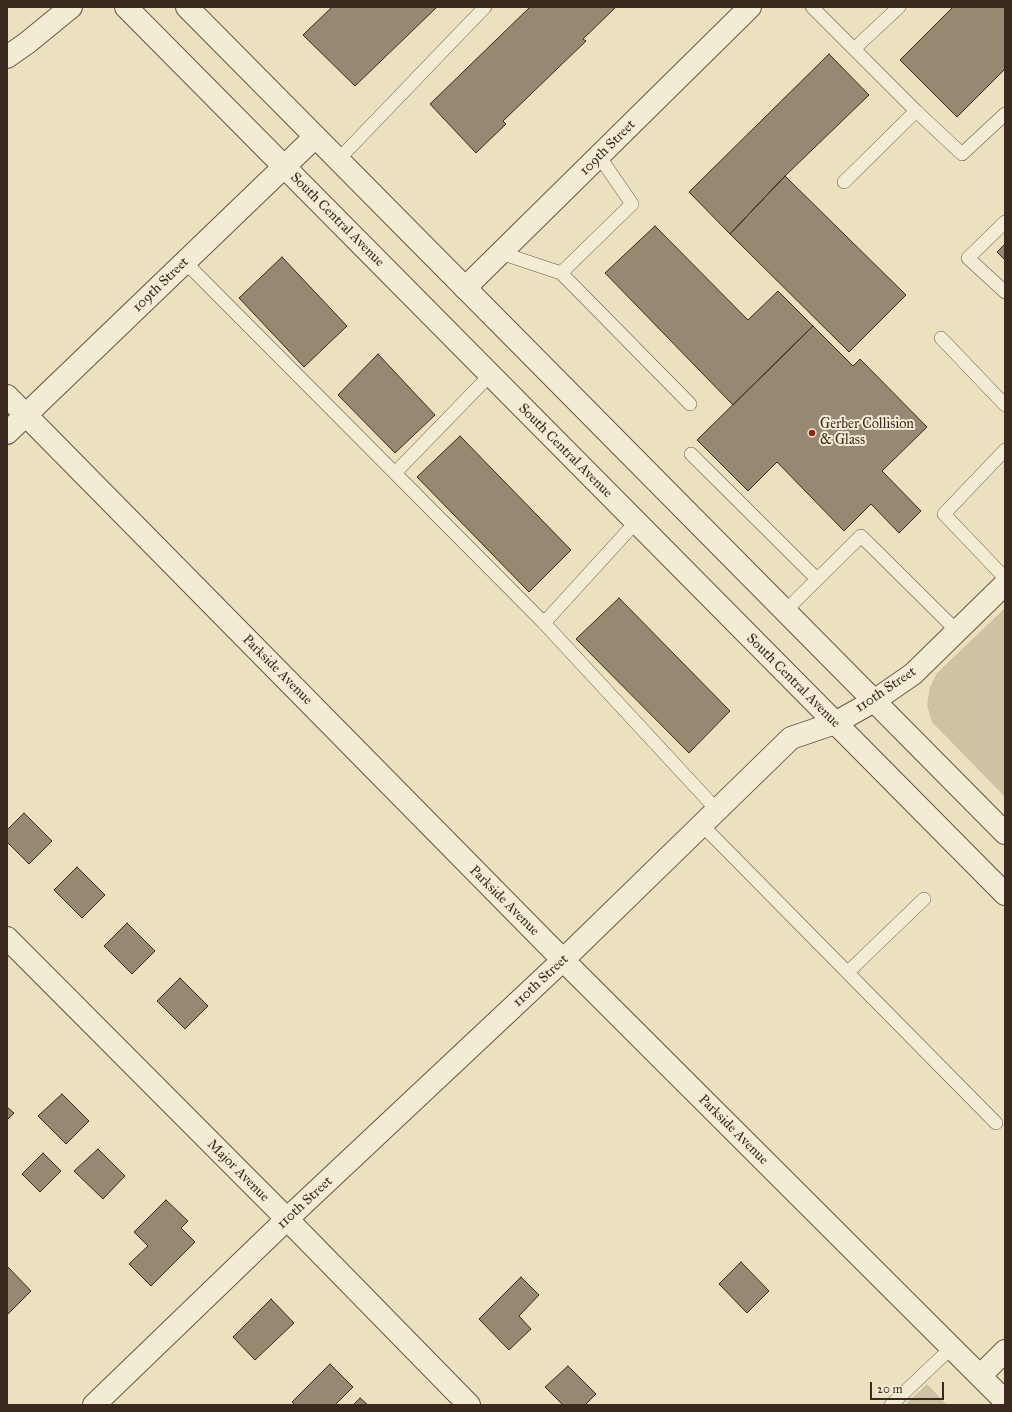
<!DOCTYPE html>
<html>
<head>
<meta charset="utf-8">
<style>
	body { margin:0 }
	#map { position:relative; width:1012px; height:1412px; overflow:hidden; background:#ece1bf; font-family:"IM FELL Great Primer",serif }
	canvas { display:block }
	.frame { position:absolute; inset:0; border:8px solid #3b281e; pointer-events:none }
	.scale { position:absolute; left:870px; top:1382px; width:74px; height:18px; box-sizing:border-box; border:2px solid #3b281e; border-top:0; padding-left:5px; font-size:12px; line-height:14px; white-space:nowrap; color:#3b281e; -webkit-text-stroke:3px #f3ecd5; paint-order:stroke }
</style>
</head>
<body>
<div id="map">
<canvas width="1012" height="1412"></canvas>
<div class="frame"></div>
<div class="scale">20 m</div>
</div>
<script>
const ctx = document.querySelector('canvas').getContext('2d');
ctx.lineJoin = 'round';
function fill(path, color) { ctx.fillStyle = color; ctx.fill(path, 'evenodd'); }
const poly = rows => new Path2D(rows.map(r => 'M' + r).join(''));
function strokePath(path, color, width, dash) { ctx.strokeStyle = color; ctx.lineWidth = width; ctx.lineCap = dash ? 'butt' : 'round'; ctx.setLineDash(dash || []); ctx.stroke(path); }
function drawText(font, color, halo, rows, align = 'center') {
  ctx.font = font + ' "IM FELL Great Primer",serif'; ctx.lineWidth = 4; ctx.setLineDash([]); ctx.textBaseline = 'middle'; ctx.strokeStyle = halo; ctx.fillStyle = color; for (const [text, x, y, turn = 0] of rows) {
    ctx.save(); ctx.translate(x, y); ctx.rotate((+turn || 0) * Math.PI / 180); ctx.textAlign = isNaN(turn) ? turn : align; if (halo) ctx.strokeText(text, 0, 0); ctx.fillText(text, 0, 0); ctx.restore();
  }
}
fill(poly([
	[1005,608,1005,797,932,722,927,705,930,687,937,673],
	[927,1384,947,1405,905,1405]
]), '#cec2a4');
const building = poly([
	[332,7,437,7,355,86,303,35,332,7],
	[530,7,616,7,583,39,586,41,503,121,506,124,476,153,430,104,530,7],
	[953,7,1005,7,1005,69,957,117,900,60,953,7],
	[829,54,869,95,785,176,730,234,689,192,829,54],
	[785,176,906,295,849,352,730,234,785,176],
	[655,226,748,320,778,291,813,326,733,405,605,273,655,226],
	[1005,244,1005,260,997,252,1005,244],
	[282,257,347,326,304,367,239,298,282,257],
	[813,326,853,366,860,359,927,427,882,471,921,511,899,533,871,504,844,531,777,462,748,491,697,440,813,326],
	[378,354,435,415,395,453,338,395,378,354],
	[460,436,571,550,529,592,417,477,460,436],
	[619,598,730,711,689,753,576,639,619,598],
	[24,813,52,841,29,864,7,842,7,830,24,813],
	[77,867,105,895,82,918,54,890,77,867],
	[127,923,155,951,132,974,104,946,127,923],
	[180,978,208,1006,185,1029,157,1001,180,978],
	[62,1094,89,1121,66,1144,38,1116,62,1094],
	[7,1107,14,1113,7,1120,7,1107],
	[98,1149,125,1176,103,1199,74,1171,98,1149],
	[43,1153,61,1171,40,1192,22,1174,43,1153],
	[166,1200,188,1221,181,1228,195,1242,151,1286,129,1264,148,1246,134,1232,166,1200],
	[741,1262,769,1291,747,1313,719,1284,741,1262],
	[7,1266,31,1291,7,1315,7,1266],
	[521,1277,539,1295,519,1316,531,1329,509,1350,479,1319,521,1277],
	[271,1299,294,1323,255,1360,233,1337,271,1299],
	[330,1364,353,1387,335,1405,295,1405,292,1402,330,1364],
	[568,1366,596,1394,585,1405,563,1405,545,1387,568,1366],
	[360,1398,368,1405,353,1405,360,1398]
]);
fill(building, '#978872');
strokePath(building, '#3b281e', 1);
const service = poly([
	[812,7,916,111,844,182],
	[854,49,899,7],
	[916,111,962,154,1005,114],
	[338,160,485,7],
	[1005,222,968,258,1005,292],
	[501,253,561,273,632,204,599,156],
	[185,262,544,623,636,522],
	[561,273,690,404],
	[941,338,1005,405],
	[1005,450,944,514,1005,578],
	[691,454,817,579],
	[395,473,490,375],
	[785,611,861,536,957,631],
	[544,623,717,810],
	[702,825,996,1123],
	[848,972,924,899],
	[891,1405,951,1348]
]);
const minor = poly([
	[7,57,27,43,71,7],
	[465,288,750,7],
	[7,396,563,960,1005,1401],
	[7,433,315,137],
	[7,938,287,1219,469,1405],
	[980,1376,1005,1351],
	[94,1405,287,1219,563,960,791,738,835,723,874,701,913,674,1005,584]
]);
const tertiary = poly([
	[126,7,1005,894],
	[187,7,1005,833]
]);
strokePath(service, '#675646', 14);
strokePath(minor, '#675646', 24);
strokePath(tertiary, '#675646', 24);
strokePath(service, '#f3ecd5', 13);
strokePath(minor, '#f3ecd5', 22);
strokePath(tertiary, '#f3ecd5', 22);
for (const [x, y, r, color] of [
	[812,433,4,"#8f2418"]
]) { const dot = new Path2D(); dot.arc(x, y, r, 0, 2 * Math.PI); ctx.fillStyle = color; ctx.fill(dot); strokePath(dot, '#f3ecd5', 1.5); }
drawText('14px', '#3b281e', '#f3ecd5', [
	["109th Street",608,148,-45],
	["South Central Avenue",337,220,45],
	["109th Street",161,285,-44],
	["South Central Avenue",565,451,45],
	["Parkside Avenue",277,670,45],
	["South Central Avenue",793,681,45],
	["110th Street",886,690,-34],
	["Parkside Avenue",504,901,45],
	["110th Street",541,981,-43],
	["Parkside Avenue",733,1130,45],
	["Major Avenue",238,1171,45],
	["110th Street",305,1203,-43]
]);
drawText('14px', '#3b281e', '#f3ecd5', [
	["Gerber Collision",820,425],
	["& Glass",820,441]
], 'left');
</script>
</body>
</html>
